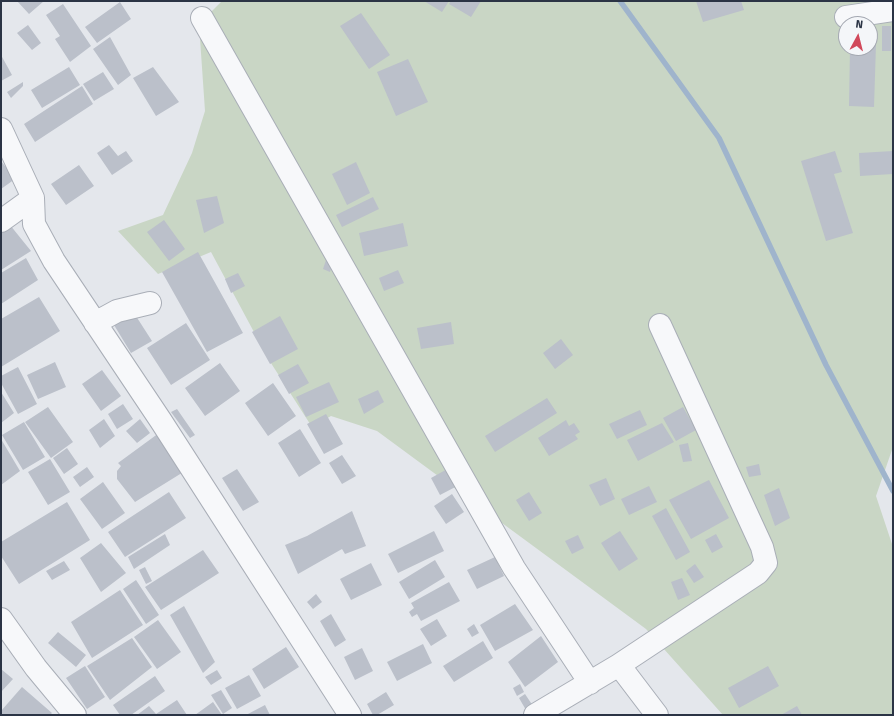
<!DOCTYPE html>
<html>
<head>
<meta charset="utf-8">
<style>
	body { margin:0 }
	#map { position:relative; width:894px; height:716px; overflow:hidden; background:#e4e7ec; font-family:"Fira Sans",sans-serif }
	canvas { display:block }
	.frame { position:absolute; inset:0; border:2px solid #2b3445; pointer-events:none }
	.north { position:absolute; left:838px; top:16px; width:40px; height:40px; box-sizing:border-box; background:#f4f6f9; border:1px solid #a4a8b1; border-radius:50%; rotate:7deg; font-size:11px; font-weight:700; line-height:16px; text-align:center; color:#2b3445 }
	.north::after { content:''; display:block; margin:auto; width:14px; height:18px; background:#d1495b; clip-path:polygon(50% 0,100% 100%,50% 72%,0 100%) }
</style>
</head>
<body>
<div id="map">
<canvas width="894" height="716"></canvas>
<div class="frame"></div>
<div class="north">N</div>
</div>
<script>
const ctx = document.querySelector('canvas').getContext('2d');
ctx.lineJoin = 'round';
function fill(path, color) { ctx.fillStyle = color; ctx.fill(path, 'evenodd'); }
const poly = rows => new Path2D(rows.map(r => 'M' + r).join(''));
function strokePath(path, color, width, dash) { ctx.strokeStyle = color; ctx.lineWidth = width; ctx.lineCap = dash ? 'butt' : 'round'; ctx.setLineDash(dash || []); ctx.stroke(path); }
fill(poly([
	[222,1,893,1,893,447,876,496,893,547,893,715,723,715,646,629,377,431,331,416,312,427,269,360,211,252,158,274,118,231,163,215,192,153,205,111,199,24],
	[846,24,870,24,870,48,846,48]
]), '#c9d6c5');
strokePath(poly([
	[620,1,719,138,826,365,893,491]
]), '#9fb4cc', 5.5);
fill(poly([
	[17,1,44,1,29,14],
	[424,1,449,1,442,12],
	[451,1,481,1,471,17,449,4],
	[696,1,741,1,744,10,703,22],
	[120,2,131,19,97,43,85,27],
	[63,4,91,46,70,62,55,39,60,36,46,15],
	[361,13,390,55,369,69,340,26],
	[28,25,41,43,32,50,17,33],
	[882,26,891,26,891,51,882,51],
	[110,37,131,75,118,85,93,49],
	[870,45,876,45,874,107,849,106,850,48,870,48],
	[1,55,12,75,1,81],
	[408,59,428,102,396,116,377,72],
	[69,67,80,85,42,108,31,90],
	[153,67,179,102,156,116,133,78],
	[103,72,114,89,94,101,83,84],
	[23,82,23,86,11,98,7,92],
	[82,86,93,104,35,142,24,124],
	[109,145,118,156,126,151,133,161,112,175,97,153],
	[835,151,842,172,834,174,853,233,826,241,801,161],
	[893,151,893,174,860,176,859,153],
	[1,161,15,179,1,189],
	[356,162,370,193,347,205,332,174],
	[79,165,94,186,66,205,51,184],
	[217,196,224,223,204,233,196,200],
	[373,197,379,209,342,227,336,215],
	[164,220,185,249,169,261,147,232],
	[403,223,408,246,364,256,359,233],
	[10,225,31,251,1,270,1,231],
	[198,252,243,333,207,352,162,272],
	[26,258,38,280,1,304,1,273],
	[326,260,333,262,330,272,323,269],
	[398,270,404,283,384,291,379,278],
	[238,273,245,286,231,293,225,279],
	[39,297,60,331,1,367,1,319],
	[134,313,152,341,131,353,114,325],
	[280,316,298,349,270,364,252,332],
	[451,322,454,344,421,349,417,328],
	[186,323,210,360,171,385,147,348],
	[561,339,573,355,555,369,543,353],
	[55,362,66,387,38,399,27,375],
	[220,363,240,391,205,416,185,388],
	[298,364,309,383,289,394,278,375],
	[18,367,37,404,18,414,1,383,1,376],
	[102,370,121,396,101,411,82,384],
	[329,382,339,402,306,417,296,397],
	[273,383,296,416,268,436,245,403],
	[378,390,384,402,364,414,358,399],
	[1,392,14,413,1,423],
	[547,398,557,413,495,452,485,436],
	[123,404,133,419,117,429,108,414],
	[48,407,73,442,51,458,25,422],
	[683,407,696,430,676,441,663,418],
	[177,409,195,435,190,438,171,412],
	[640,410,647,425,617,439,609,424],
	[326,414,343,444,324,454,307,424],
	[104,419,115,436,100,448,89,430],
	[140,419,150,433,137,443,126,431],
	[566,420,569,426,574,423,580,432,575,435,578,439,549,456,538,438],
	[24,422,45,457,23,470,2,435],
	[662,423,674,442,638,461,627,440],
	[300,429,321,463,299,477,278,443],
	[159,433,185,471,135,502,117,479,117,471,121,466,118,463],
	[1,439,20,471,1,485],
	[688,443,692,461,683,462,679,445],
	[67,448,78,464,64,474,53,458],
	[342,455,356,476,342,484,329,463],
	[50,459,70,492,48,505,28,472],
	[759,464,761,475,749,477,746,467],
	[87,467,94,477,80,487,73,477],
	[451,467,461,484,440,495,431,478],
	[237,469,259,502,243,511,222,478],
	[606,478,615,499,600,506,589,485],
	[709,480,729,518,691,539,669,500],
	[103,482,125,513,102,529,80,499],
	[649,486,657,502,629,515,621,499],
	[779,488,790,518,775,526,764,495],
	[169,492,186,518,125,557,108,532],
	[529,492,542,513,529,521,516,500],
	[452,494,464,512,446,524,434,506],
	[67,502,90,540,19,584,1,556,1,542],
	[666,508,690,552,676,560,652,516],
	[352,511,366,546,345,554,342,549,298,574,285,545,307,536],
	[434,531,444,551,398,573,388,554],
	[620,531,638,559,619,571,601,543],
	[165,534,170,545,134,569,128,557],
	[716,534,723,547,712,553,705,540],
	[578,535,584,548,572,554,565,541],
	[101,543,126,573,101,592,80,558],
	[203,550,219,573,161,610,145,587],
	[495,557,504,576,477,589,467,570],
	[435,560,445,577,409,599,399,582],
	[64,561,70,570,52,580,46,571],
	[371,563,382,585,351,600,340,579],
	[695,564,704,577,694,583,686,571],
	[145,567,152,581,146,584,139,570],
	[682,578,690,595,678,600,671,582],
	[136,580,159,615,146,624,123,589],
	[449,582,460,601,421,621,417,614,412,617,409,612,414,608,411,603],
	[120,590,143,625,92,658,71,622],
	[316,594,322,602,313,609,307,602],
	[515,604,533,630,495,651,480,625],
	[184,606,215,662,203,673,170,615],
	[331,614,346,640,335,647,320,621],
	[437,619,447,636,431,646,420,629],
	[158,620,181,652,157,669,134,637],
	[474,624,479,633,472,637,467,629],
	[58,632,86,655,76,667,48,643],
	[541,636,558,662,525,687,508,662],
	[132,638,152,667,110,700,87,666],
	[483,641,493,658,454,682,443,666],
	[423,644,432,663,397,681,387,662],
	[286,647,299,667,264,689,252,669],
	[362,648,373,671,355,680,344,657],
	[85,666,105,697,87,709,66,678],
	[768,666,779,686,739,708,728,688],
	[1,669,13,679,1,692],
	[217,670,222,678,211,685,205,677],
	[249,675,261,696,237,709,225,688],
	[155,676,165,691,131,715,120,715,113,705],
	[520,684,524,692,517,696,513,688],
	[22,687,52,713,50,715,1,715,1,711],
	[221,690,232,708,223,714,211,695],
	[386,692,394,705,377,715,373,715,367,704],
	[525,694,533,706,526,710,519,698],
	[177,700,187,715,137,715,149,706,156,714],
	[213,702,222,715,195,715],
	[265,705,270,715,246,715],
	[797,706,802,715,781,715]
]), '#bbc0ca');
const minor = poly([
	[846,17,893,10],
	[202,18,514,568,590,683],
	[1,129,33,198,34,224,54,261,161,421,350,715],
	[1,221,33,198],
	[95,323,117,311,150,303],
	[1,619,36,668,75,715],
	[619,665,657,715],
	[535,715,619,665,758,573,766,563,762,547,660,325]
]);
strokePath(minor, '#a9aeb7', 24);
strokePath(minor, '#f7f8fa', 22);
</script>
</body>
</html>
